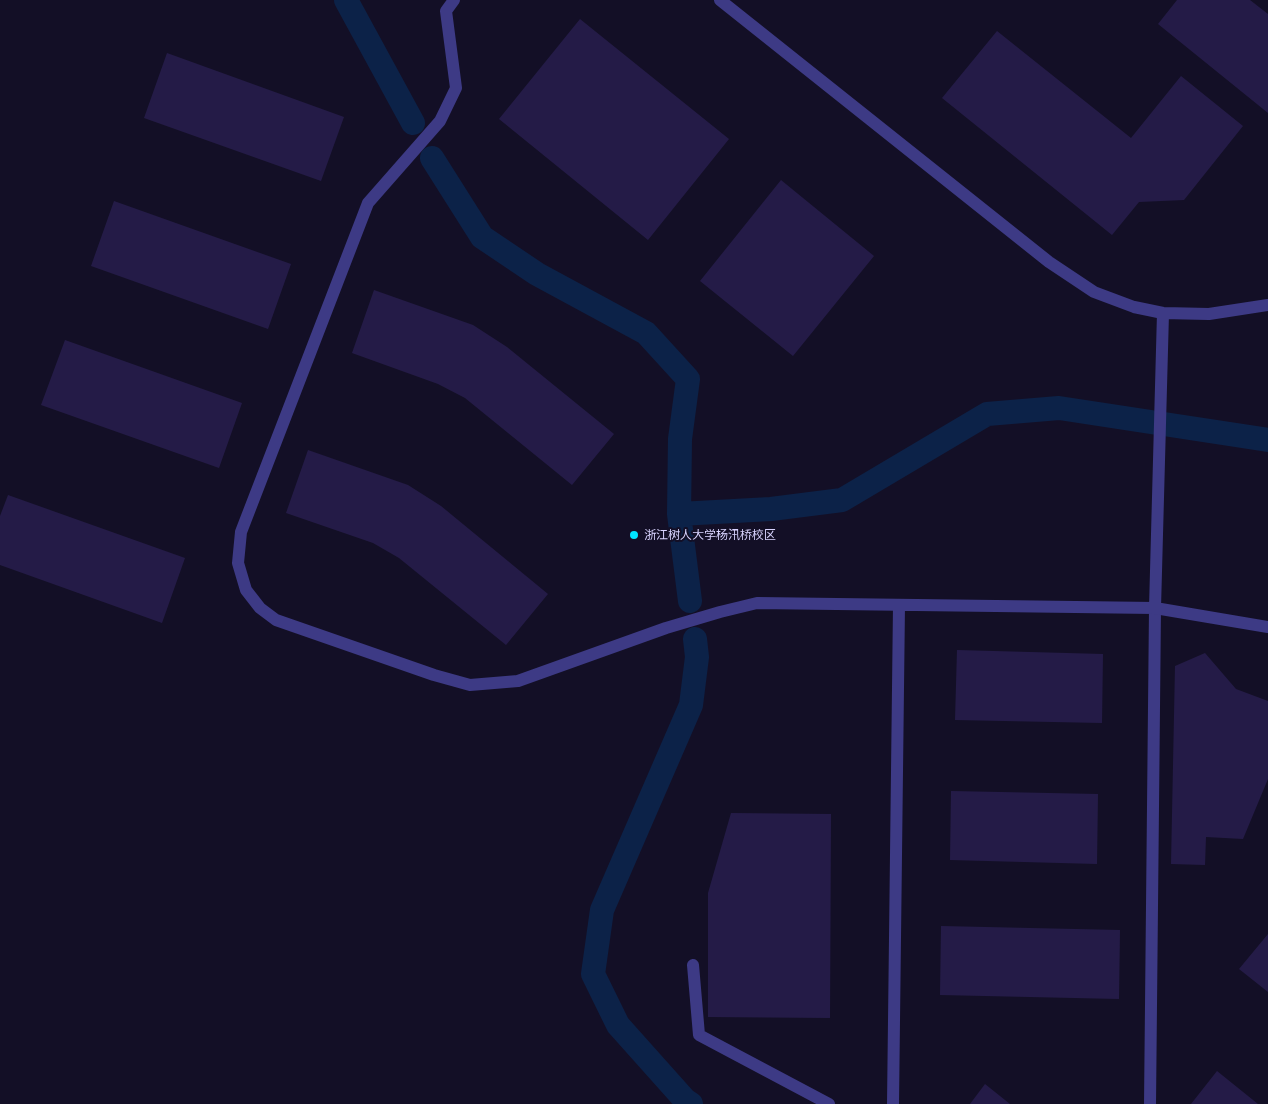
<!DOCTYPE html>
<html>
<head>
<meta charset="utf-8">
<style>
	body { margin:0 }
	canvas { display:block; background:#130f26 }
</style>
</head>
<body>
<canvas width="1268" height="1104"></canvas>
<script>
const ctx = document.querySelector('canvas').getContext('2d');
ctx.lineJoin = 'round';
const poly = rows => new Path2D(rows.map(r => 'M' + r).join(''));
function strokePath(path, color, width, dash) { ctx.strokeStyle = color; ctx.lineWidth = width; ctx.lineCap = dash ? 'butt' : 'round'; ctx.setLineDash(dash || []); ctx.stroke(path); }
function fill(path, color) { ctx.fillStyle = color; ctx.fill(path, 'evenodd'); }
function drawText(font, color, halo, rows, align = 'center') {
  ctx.font = font + ' Commissioner,"Noto Sans SC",sans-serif'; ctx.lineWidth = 4; ctx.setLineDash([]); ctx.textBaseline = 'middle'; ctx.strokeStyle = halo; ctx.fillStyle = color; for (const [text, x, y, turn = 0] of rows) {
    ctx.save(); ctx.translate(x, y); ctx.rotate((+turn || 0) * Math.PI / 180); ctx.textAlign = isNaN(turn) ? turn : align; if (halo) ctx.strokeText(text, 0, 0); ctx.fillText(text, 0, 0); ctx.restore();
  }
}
strokePath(poly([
	[346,0,413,123],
	[432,158,482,237,537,274,646,333,688,379,680,439,679,514,690,601],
	[679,514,771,509,842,500,987,414,1059,408,1268,440],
	[691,1104,685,1100,618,1025,593,974,602,910,691,705,697,657,695,639]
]), '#0c2248', 24);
fill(poly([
	[1177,0,1250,0,1268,14,1268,113,1158,24],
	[580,19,729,139,648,240,499,119],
	[997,31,1131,138,1181,76,1243,126,1184,200,1139,202,1112,235,942,98],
	[167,53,344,117,321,181,144,118],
	[781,180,874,256,793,356,700,281],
	[114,201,291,264,268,329,91,266],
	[374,290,473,325,507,347,614,434,572,485,465,398,438,384,352,353],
	[65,340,242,403,219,468,41,405],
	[308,450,408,485,441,506,548,594,506,645,399,558,373,543,286,513],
	[8,495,185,558,162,623,0,565,0,516],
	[957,650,1103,654,1102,723,955,720],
	[1205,653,1236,689,1268,701,1268,779,1243,839,1206,837,1205,865,1171,864,1175,666],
	[951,791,1098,794,1097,864,950,860],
	[731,813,831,814,830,1018,708,1017,708,893],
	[941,926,1120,930,1119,999,940,995],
	[1268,934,1268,992,1239,969],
	[1217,1071,1258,1104,1191,1104],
	[985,1084,1010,1104,970,1104]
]), '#241b47');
strokePath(poly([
	[1150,1104,1155,608]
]), '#3d3a85', 12);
strokePath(poly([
	[454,0,446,11,456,88,440,121,368,203,241,532,238,563,246,590,260,608,276,620,434,675,470,685,518,681,666,628,720,612,757,603,1155,608,1268,627],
	[720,0,1049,262,1094,292,1134,307,1163,313,1209,314,1268,305],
	[1155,608,1163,313],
	[693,965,699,1035,829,1104],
	[893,1104,899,605]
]), '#3d3a85', 12);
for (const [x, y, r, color] of [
	[634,535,5,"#00e5ff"]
]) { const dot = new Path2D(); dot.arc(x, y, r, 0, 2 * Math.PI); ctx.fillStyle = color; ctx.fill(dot); strokePath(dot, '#130f26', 2); }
drawText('12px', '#d9d4ff', '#130f26', [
	["浙江树人大学杨汛桥校区",644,535]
], 'left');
</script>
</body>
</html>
